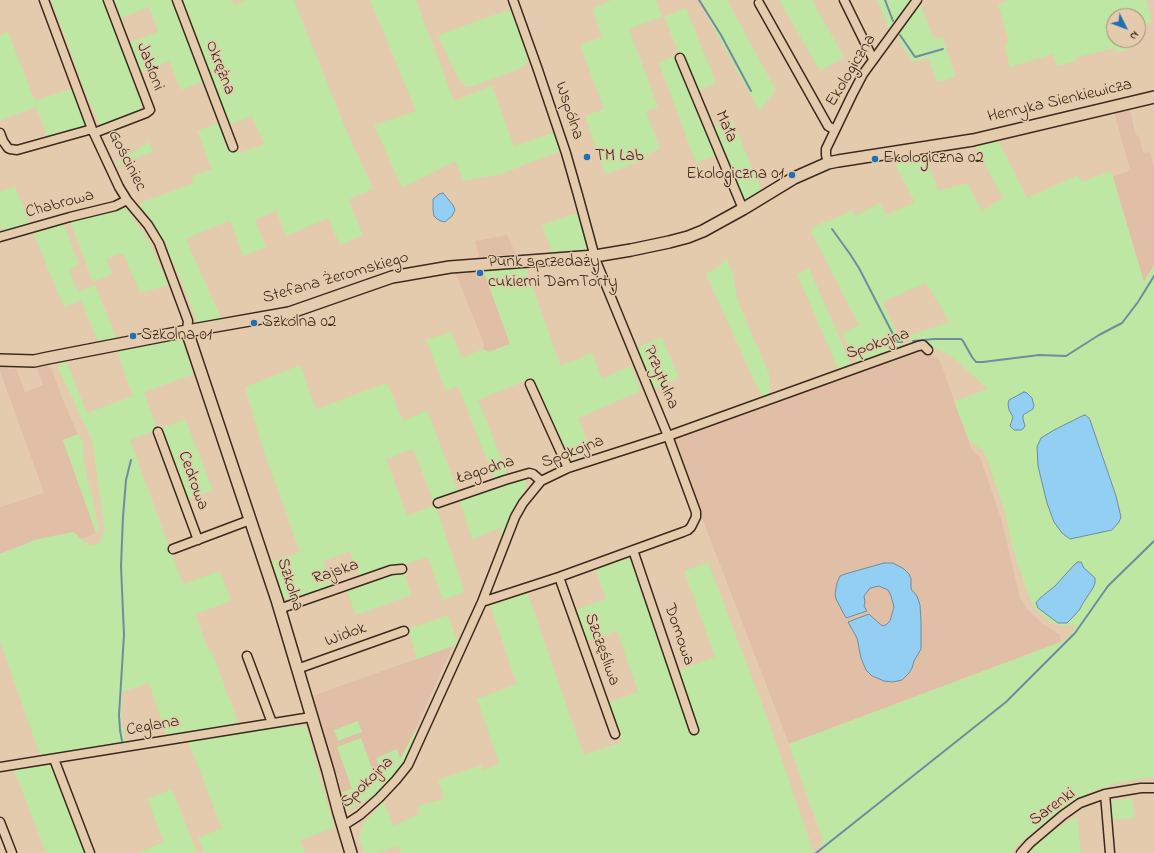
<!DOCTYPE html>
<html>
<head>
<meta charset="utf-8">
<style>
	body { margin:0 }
	#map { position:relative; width:1154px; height:853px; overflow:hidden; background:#e5cbad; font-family:"Indie Flower",sans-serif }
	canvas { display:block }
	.north { position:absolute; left:1106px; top:8px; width:40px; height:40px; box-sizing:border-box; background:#e5cbad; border:1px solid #a18b74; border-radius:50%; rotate:132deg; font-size:11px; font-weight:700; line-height:16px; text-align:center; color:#3b2a1e }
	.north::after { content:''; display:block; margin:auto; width:14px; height:18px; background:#1f6fb2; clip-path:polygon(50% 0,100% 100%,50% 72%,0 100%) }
</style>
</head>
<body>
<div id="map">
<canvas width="1154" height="853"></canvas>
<div class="north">N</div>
</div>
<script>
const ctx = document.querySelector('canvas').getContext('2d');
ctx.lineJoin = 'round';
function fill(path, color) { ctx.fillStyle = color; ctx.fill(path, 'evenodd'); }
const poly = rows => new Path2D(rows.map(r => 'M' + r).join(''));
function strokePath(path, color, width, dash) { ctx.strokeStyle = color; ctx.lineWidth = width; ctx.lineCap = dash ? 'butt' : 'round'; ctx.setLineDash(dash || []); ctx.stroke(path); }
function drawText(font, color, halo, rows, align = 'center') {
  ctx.font = font + ' "Indie Flower",sans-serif'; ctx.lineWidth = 3; ctx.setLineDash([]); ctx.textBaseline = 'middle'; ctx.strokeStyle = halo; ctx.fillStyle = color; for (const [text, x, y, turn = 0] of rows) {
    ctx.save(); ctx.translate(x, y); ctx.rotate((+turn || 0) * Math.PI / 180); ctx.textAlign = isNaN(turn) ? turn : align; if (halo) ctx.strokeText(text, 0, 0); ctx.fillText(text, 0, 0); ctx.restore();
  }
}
fill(poly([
	[1130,109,1135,133,1140,139,1143,153,1150,152,1154,167,1154,265,1144,282,1113,177,1130,170,1114,112],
	[507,235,516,254,479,257,475,241],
	[483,269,510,344,489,352,483,349,484,344,455,272],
	[923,350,940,361,972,450,980,457,1001,518,1020,598,1026,608,1043,624,1060,635,1061,642,789,744,704,523,674,439,878,364],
	[44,364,49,367,52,370,63,400,78,434,63,440,96,533,81,539,74,532,38,539,0,554,0,507,44,493,0,371,0,365,5,365,9,369,16,368,25,392,43,385,36,366],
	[453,646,412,737,400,760,376,780,342,792,312,696]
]), '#e1bfa6');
fill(poly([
	[51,0,104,0,134,78,132,79,140,100,141,107,138,113,107,126,100,126,87,96],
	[111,0,173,0,204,81,181,90,169,61,140,73,128,43,158,32,149,7,118,19],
	[180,0,232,0,234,5,247,0,294,0,343,122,373,189,348,200,363,235,340,245,328,218,286,236,276,210,255,220,266,247,243,256,230,220,186,239,221,318,202,322,197,322,179,275,160,235,148,215,139,207,142,202,192,184,193,176,212,169,197,131,220,122,233,153,238,151,241,153,264,144,252,116,228,125],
	[370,0,416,0,454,101,492,86,514,146,555,132,560,151,501,174,463,181,456,161,402,188,374,125,416,111],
	[612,0,656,0,662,17,629,29,658,107,646,111,660,149,646,155,647,159,605,174,585,116,604,109,580,45,602,37,593,11,595,7],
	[702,0,727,0,776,90,759,111,700,3],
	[779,0,812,0,844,57,820,71],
	[877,0,912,0,889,30],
	[1012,0,1146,0,1152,22,1138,26,1138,16,1114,16,1114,40,1135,40,1136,46,1117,53,1116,48,1076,57,1076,61,1057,66,1053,54,1010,67,1004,45,1009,42,998,4],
	[920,4,934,39,943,37,955,77,938,82,935,79,929,58,913,62,897,37],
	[686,8,716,83,697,91,683,56,679,54,664,17],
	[508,10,511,11,528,52,528,57,527,63,519,69,470,87,465,86,458,79,438,35],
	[8,32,35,101,74,88,88,126,48,137,36,107,0,120,0,35],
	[674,56,678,59,716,155,696,163,659,63],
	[732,120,762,191,743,203,713,128],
	[998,139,1027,198,1078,175,1081,182,1111,171,1144,282,1154,265,1154,777,1117,783,1096,790,1070,802,1018,844,1011,853,824,853,820,844,823,841,789,744,1061,642,1069,636,1077,624,1062,626,1050,622,1036,610,1028,594,1015,556,1010,536,1006,516,987,458,982,450,969,440,954,401,988,389,956,360,944,352,929,346,911,345,910,335,950,322,926,283,882,302,897,333,905,336,904,344,897,346,898,348,875,358,860,363,857,362,842,333,859,325,810,230,824,221,825,223,852,210,855,216,880,203,886,215,915,202,891,157,925,153,938,191,967,183,982,211,1003,198,974,145],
	[1033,409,1023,415,1024,423,1011,423,1013,417,1009,410],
	[1075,564,1083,564,1093,588,1083,603,1080,609,1073,617,1058,623,1038,608,1037,601,1055,586],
	[149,142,153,151,116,166,117,162],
	[15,186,30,224,7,231,2,229,0,225,0,192],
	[126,208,149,241,168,285,140,293,123,253,106,259,112,274,93,282,70,222,106,211],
	[579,212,589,249,552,252,542,225],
	[64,224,78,262,78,265,69,270,78,292,95,285,117,339,98,342,81,300,64,307,33,232],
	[727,259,733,273,736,294,740,306,769,374,770,388,768,396,762,398,706,274,720,265],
	[525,267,561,366,592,353,602,378,631,366,641,391,578,418,591,450,566,459,531,378,478,400,509,477,495,481,458,386,446,391,426,340,451,332,462,358,483,349,489,352,510,344,483,269],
	[809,268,852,366,839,371,797,274],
	[662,337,679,378,653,390,635,348],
	[172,338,174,340,179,339,182,341,194,374,144,392,156,426,154,431,130,440,183,584,220,571,231,601,195,614,208,649,211,649,239,725,167,737,149,683,122,692,121,723,127,742,40,755,0,641,0,554,38,539,74,532,84,542,92,545,95,545,99,543,104,532,102,510,92,440,58,368,61,362,66,361,87,413,133,396,116,349],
	[300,365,316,409,387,383,403,421,427,410,459,494,434,503,413,449,386,459,407,515,436,506,465,592,443,600,428,557,401,566,360,578,350,551,323,561,332,588,293,601,282,597,270,562,300,552,262,446,245,387],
	[185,419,213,490,188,499,162,428],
	[78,434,83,442,83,458,98,524,99,529,96,533,63,440],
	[526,478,527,483,526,488,514,508,503,538,500,528,472,539,458,497,511,481],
	[638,556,679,670,715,657,684,571,708,562,772,731,814,853,401,853,399,846,378,853,364,853,359,837,363,824,384,801,393,826,419,814,418,806,444,799,438,780,482,765,483,770,499,764,477,699,517,684,490,604,527,592,584,755,622,742,607,703,638,692,617,631,586,641,575,610,606,599,595,568],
	[403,571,411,595,356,615,346,588,390,573,391,575],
	[448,615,458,643,453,646,417,659,408,629],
	[358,721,362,732,338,741,334,730],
	[290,724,291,727,306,726,334,828,300,840,305,853,204,853,198,838,222,828,188,741],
	[414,732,419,734,407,758,391,781,373,796,348,810,342,792,352,789,337,747,361,738,375,777,382,774,376,758,397,749,400,759,412,737],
	[50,765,85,853,46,853,14,770],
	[172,789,197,853,137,853,164,842,147,799],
	[1132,798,1135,818,1110,820,1110,801],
	[1077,816,1081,853,1029,853,1034,846,1054,830]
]), '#bde7a3');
const water = poly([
	[443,193,453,205,455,210,452,216,445,222,441,221,437,219,434,216,433,210,433,199,439,194,443,193],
	[1024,392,1027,393,1032,398,1034,406,1033,409,1023,415,1023,419,1025,426,1023,429,1021,430,1014,430,1010,426,1013,417,1009,410,1008,404,1009,400,1024,392],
	[1085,415,1089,418,1090,420,1116,496,1121,517,1119,522,1112,530,1070,539,1062,533,1054,522,1047,503,1038,466,1037,447,1041,438,1054,430,1082,416,1085,415],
	[1078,562,1081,562,1084,568,1095,578,1095,583,1093,588,1083,603,1080,609,1073,617,1067,623,1058,623,1038,608,1036,603,1040,598,1055,586,1075,564,1078,562],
	[884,563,893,563,904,569,909,574,911,579,911,589,917,596,920,605,921,621,921,649,914,661,912,668,909,673,902,680,893,682,884,681,877,678,872,676,866,670,861,658,857,638,848,622,869,614,880,624,883,626,887,624,890,621,894,607,891,596,888,590,879,586,870,588,864,596,865,602,864,606,867,611,846,618,836,599,835,594,837,583,840,576,845,574,884,563]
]);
fill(water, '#92cff3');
strokePath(water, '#6f8d9e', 1);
strokePath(poly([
	[699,0,721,35,751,91],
	[885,0,893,21],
	[900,35,915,57,943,49],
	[832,229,850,254,859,268,896,340,898,342,902,342],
	[913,341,934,339,961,339,963,341,972,357,976,362,983,362,1039,355,1066,356,1099,335,1122,323,1138,302,1154,276],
	[122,741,120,730,119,715,124,635,121,566,123,517,126,480,131,460],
	[816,853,1006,702,1075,633,1108,586,1154,541]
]), '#6f8d9e', 2);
const street = poly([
	[44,0,92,129,119,187,127,200,148,225,159,243,188,321,187,331],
	[177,0,233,147],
	[844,0,873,59],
	[759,3,828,126,835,130],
	[680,58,743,209],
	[0,133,3,141,8,148,10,149,17,150,92,129],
	[94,133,146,113,150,110,108,0],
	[828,163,826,155,826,149,852,95,863,74,917,0],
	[0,237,70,217,115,206,127,200],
	[530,384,568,468],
	[158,432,198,540],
	[438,503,505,480,529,473,533,474,541,481],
	[173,549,250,520],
	[633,550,694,730],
	[559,577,615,734],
	[482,602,559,577,683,532,688,530,691,527,696,517,696,512,668,436,596,261,578,195,566,153,537,67,513,0],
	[279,609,391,570,402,569],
	[247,656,272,723],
	[297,669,404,631],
	[54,759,90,853],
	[0,767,311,717],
	[1105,794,1110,853],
	[0,822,12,853],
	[343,826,360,815,379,798,396,780,408,765,482,602,515,517,523,503,541,481,568,468,668,436,918,346,923,345,928,350],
	[1021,853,1030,843,1063,815,1080,803,1105,794,1141,788,1154,788]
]);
const secondary = poly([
	[187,331,277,600,328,771,339,813,351,853],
	[0,360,34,361,48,358,187,331,289,313,392,277,450,267,595,256,631,250,669,242,688,237,703,231,743,209,794,178,828,163,838,161,973,140,1154,97]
]);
strokePath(street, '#3b2a1e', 11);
strokePath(secondary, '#3b2a1e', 14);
strokePath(street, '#e5cbad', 8);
strokePath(secondary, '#e5cbad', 11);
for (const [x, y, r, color] of [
	[587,157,4,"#1f6fb2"],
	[875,159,4,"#1f6fb2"],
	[792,175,4,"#1f6fb2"],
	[480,273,4,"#1f6fb2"],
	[254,323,4,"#1f6fb2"],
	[133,336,4,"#1f6fb2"]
]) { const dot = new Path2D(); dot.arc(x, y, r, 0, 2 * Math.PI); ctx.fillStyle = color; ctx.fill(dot); strokePath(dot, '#e5cbad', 1.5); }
drawText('17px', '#3b2a1e', '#e5cbad', [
	["Jabłoni",149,67,69],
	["Okrężna",219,68,69],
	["Ekologiczna",852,71,-59],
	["Henryka Sienkiewicza",1060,102,-13],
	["Wspólna",568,111,72],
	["Mała",725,127,67],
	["Gościniec",126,161,63],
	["Chabrowa",60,205,-15],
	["Stefana Żeromskiego",336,279,-16],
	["Spokojna",878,345,-19],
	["Przytulna",660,378,67],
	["Spokojna",573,453,-21],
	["Łagodna",486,471,-18],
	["Cedrowa",192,481,70],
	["Rajska",336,573,-19],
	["Szkolna",289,585,72],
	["Domowa",678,635,71],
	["Widok",346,636,-20],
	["Szczęśliwa",601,650,70],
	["Ceglana",153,727,-10],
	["Spokojna",368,783,-44],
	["Sarenki",1053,808,-36]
]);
drawText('17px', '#3b2a1e', '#e5cbad', [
	["TM Lab",595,157],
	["Ekologiczna 02",883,159],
	["Ekologiczna 01",784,175,"right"],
	["Punk sprzedaży",488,263],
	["cukierni DamTorty",488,283],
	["Szkolna 02",262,323],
	["Szkolna 01",141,336]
], 'left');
</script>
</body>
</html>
